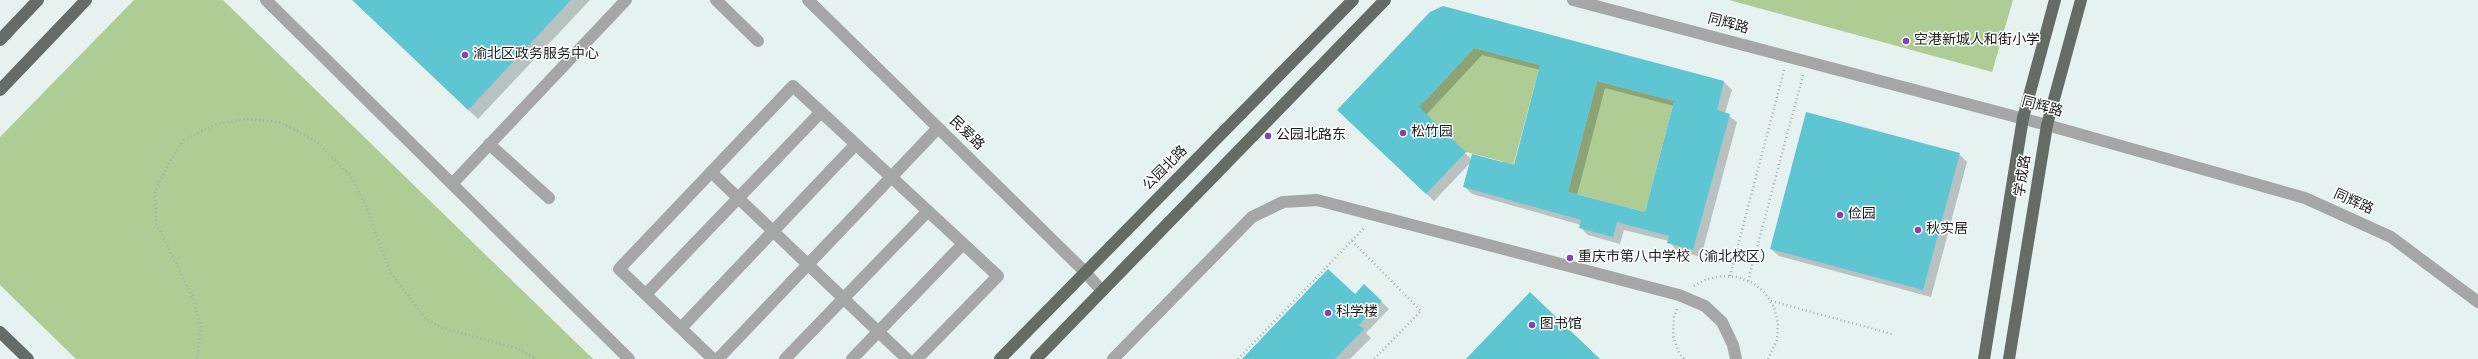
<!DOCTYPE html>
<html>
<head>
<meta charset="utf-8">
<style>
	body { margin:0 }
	canvas { display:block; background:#e6f2f0 }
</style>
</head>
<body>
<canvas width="2478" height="359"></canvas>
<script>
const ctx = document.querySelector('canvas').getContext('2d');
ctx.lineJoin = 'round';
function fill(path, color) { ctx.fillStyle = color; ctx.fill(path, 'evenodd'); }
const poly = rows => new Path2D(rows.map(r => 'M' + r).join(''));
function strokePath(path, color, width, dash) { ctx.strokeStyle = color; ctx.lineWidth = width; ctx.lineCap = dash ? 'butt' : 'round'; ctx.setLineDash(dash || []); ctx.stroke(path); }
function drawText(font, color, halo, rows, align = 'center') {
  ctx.font = font + ' Overpass,"Noto Sans SC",sans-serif'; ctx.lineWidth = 3; ctx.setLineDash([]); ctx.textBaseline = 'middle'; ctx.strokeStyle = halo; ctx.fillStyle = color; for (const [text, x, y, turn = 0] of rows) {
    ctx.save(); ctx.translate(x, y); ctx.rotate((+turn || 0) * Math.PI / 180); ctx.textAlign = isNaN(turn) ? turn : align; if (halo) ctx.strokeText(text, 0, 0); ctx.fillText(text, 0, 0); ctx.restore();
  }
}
fill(poly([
	[134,0,223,0,593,359,76,359,0,285,0,137],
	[1729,0,2013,0,1992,72],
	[1474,48,1540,65,1512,170,1501,161,1466,152,1402,92,1423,103],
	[1597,81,1674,101,1645,212,1568,192]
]), '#aecc93');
fill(poly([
	[353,0,590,0,478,119],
	[1444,8,1724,82,1732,90,1725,113,1737,122,1701,257,1676,250,1669,241,1624,230,1620,244,1588,235,1580,227,1581,225,1472,194,1464,186,1470,163,1434,201,1346,118],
	[1482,55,1540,70,1514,166,1471,159,1426,115],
	[1605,88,1674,106,1646,213,1577,195],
	[1959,154,1967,162,1931,297,1779,256,1771,249],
	[1364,285,1389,309,1366,333,1371,338,1350,359,1243,359,1355,296]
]), '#0003');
fill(poly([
	[352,0,571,0,468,110],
	[1443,6,1724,81,1717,110,1730,114,1693,250,1667,243,1669,236,1617,222,1613,237,1579,228,1581,220,1463,187,1472,154,1514,165,1540,65,1474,48,1419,107,1466,152,1426,194,1337,110,1430,12],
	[1597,81,1674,101,1645,212,1568,192],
	[1806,112,1960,153,1923,290,1770,249],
	[1328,269,1355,294,1364,284,1382,301,1359,325,1364,329,1335,359,1242,359],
	[1530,292,1600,359,1466,359]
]), '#5ec6d3');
strokePath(poly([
	[1352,241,1421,311,1374,359],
	[1730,276,1784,70],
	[1748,281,1803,75],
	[1694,286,1705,280,1721,276,1737,277,1753,283,1765,293,1774,307,1778,324,1777,340,1768,359],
	[1771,301,1892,334],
	[1677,309,1674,317,1673,336,1679,353,1684,359],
	[197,359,201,327,193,298,156,223,155,192,168,164,184,140,216,124,248,119,279,122,316,141,349,174,367,208,390,272,425,318,442,328,517,348,536,359],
	[1238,359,1365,227]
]), '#a6b0ae', 2.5, [1, 3]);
strokePath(poly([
	[266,0,629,359],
	[716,0,758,41],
	[808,0,1085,272,1102,291],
	[1573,0,2047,125,2305,198,2391,237,2478,302],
	[489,144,549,198],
	[711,172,907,359],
	[452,184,626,0],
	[646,294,821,112],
	[681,328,856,144],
	[713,359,619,269,793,86,998,276,917,359],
	[718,359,938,128],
	[785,359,928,211],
	[852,359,963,244],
	[1113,359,1252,217,1283,202,1317,200,1679,295,1705,306,1722,322,1733,345,1736,359]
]), '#a4a7a5', 12);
strokePath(poly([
	[0,40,38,0],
	[0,90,86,0],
	[0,332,28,359],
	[1000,359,1353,0],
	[1036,359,1385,0],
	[1984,359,2023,118,2055,0],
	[2009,359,2047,125,2081,0]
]), '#656c67', 12);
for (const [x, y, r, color] of [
	[1906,41,4,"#8440b4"],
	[465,55,4,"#8440b4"],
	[1403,133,4,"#8440b4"],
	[1268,136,4,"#8440b4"],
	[1840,215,4,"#8440b4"],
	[1918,230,4,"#8440b4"],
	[1570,258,4,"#8440b4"],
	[1328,313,4,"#8440b4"],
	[1532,325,4,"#8440b4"]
]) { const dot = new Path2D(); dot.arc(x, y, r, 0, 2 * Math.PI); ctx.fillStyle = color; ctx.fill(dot); strokePath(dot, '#fff', 1.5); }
drawText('14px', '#191e1d', '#fff', [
	["同辉路",1728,25,15],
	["同辉路",2042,108,15],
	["民爱路",966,134,44],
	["公园北路",1166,169,-45],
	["学成路",2024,176,-81],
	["同辉路",2353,203,24]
]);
drawText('14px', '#191e1d', '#fff', [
	["空港新城人和街小学",1914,41],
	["渝北区政务服务中心",473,55],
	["松竹园",1411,133],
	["公园北路东",1276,136],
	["俭园",1848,215],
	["秋实居",1926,230],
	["重庆市第八中学校（渝北校区）",1578,258],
	["科学楼",1336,313],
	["图书馆",1540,325]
], 'left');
</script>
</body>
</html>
